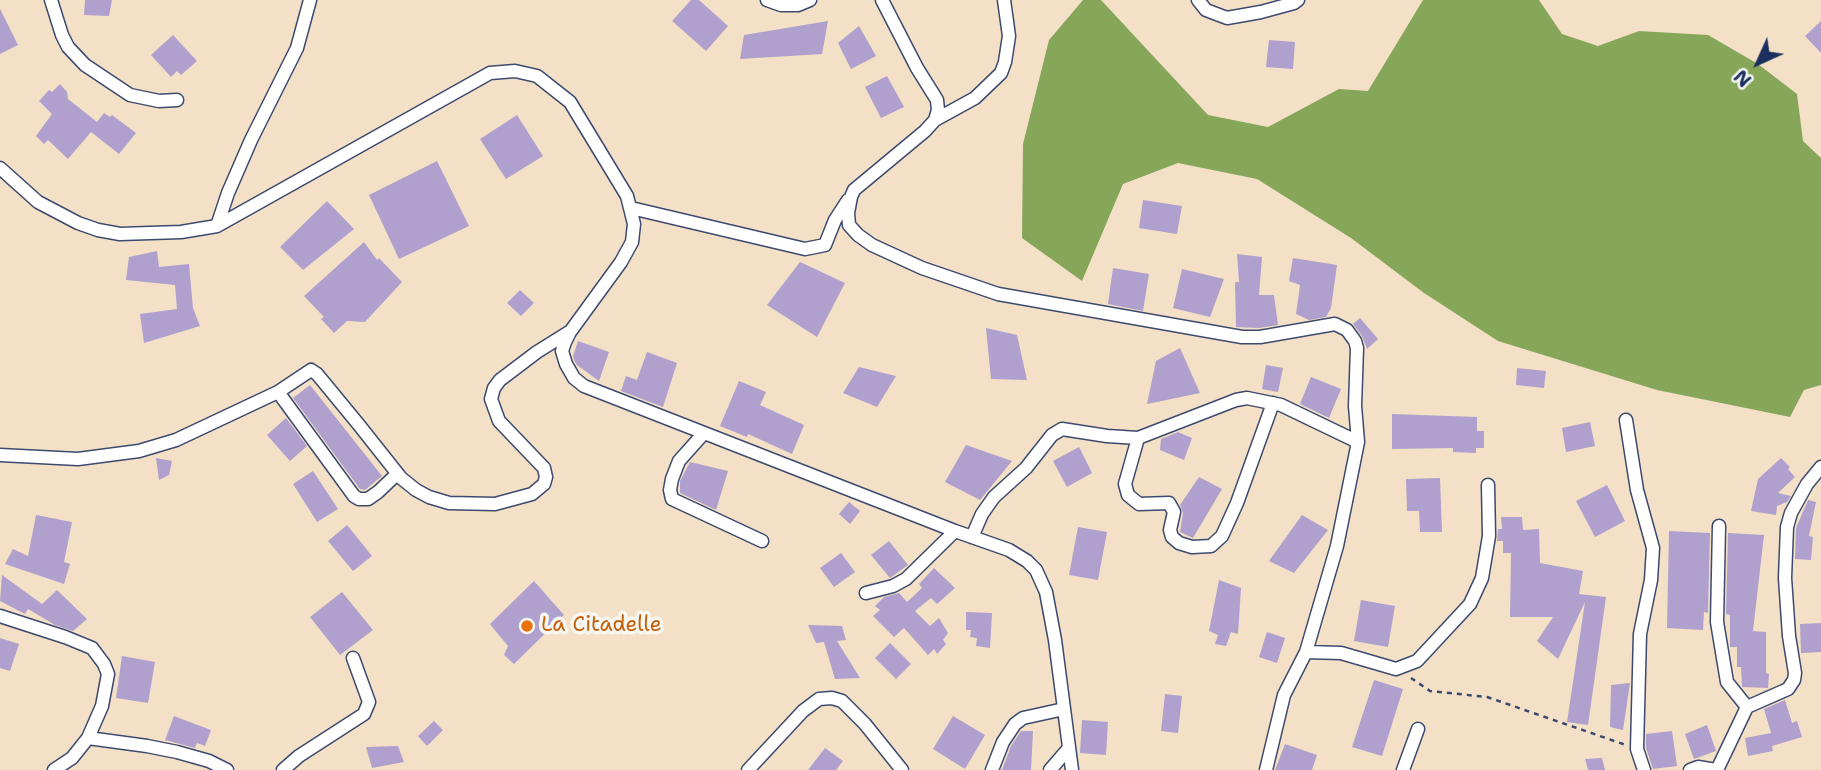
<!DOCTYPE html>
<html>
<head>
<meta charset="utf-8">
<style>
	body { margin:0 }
	#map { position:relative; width:1821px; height:770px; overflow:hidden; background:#f3e0c6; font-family:"Shantell Sans",sans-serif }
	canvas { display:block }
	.north { position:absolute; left:1723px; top:28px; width:70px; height:70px; -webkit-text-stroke:5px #f6f6f2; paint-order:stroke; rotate:225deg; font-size:19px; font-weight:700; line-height:28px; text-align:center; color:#1b2f5e }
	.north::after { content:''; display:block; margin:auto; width:24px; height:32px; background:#1b2f5e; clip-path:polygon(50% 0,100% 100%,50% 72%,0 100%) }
</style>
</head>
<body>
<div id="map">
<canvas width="1821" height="770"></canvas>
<div class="north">N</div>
</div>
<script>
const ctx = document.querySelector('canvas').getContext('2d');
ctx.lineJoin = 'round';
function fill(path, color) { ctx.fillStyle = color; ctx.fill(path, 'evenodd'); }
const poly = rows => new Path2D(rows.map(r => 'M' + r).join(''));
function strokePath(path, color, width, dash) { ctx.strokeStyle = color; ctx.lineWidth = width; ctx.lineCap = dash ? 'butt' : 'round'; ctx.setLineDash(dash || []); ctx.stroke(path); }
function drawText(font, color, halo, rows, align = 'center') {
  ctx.font = font + ' "Shantell Sans",sans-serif'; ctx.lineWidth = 7; ctx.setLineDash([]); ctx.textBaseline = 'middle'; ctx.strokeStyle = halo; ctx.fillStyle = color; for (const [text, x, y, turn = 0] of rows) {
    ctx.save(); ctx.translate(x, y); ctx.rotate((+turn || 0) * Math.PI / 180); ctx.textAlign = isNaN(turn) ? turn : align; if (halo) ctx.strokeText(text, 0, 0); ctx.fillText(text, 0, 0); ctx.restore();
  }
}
fill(poly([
	[1083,0,1101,0,1208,115,1268,127,1339,89,1368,91,1423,0,1539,0,1562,34,1598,46,1639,31,1708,35,1758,64,1797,94,1803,141,1821,158,1821,385,1804,390,1790,417,1657,390,1498,341,1424,293,1351,238,1257,179,1178,163,1123,184,1082,281,1022,238,1023,144,1049,40]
]), '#86a65a');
fill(poly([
	[85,0,112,0,109,16,84,15],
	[691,0,699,0,728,26,706,51,672,21],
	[0,9,18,45,0,54],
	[828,21,822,54,740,59,744,35],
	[1821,21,1821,53,1805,36],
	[859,26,876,56,851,69,838,43],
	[173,35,197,61,181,75,177,71,171,77,151,55],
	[1269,40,1295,42,1293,69,1266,67],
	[887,76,904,107,881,118,865,87],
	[60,84,67,92,68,99,97,122,104,113,110,117,112,115,136,133,119,154,91,132,68,159,48,140,44,144,36,136,52,114,39,101,49,90,52,92],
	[517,115,543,156,506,179,480,139],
	[437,161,469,226,399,259,369,195],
	[1143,200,1182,206,1177,234,1139,228],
	[327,201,354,229,303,270,280,247],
	[364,242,377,260,379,258,402,282,365,322,347,321,334,333,321,319,324,317,304,296],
	[157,251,159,267,189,264,193,308,200,326,144,343,140,314,177,309,175,285,126,280,129,257],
	[1237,254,1262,257,1259,295,1274,295,1278,325,1259,328,1236,327,1235,282,1239,282],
	[1293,258,1337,265,1331,308,1326,317,1309,320,1296,314,1300,285,1289,281],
	[800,262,845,283,817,337,767,305],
	[1113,268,1149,274,1143,311,1108,304],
	[1182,269,1224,279,1210,317,1173,308],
	[520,290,534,303,521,316,507,303],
	[1360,318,1378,339,1367,349,1362,336,1353,324],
	[986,328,1017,335,1027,380,991,379],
	[578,341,609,352,599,381,577,365,574,360,573,356],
	[1180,348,1200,393,1147,404,1156,361],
	[647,352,677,363,663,407,621,391,626,376,637,380],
	[1266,365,1283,368,1278,392,1262,389],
	[859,367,896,376,877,407,843,393],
	[1517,368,1546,371,1544,388,1516,385],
	[1311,377,1341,389,1329,418,1300,404],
	[739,381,766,392,760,405,804,425,792,454,748,434,747,437,720,426],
	[310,385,382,476,365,490,360,489,293,398],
	[1392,414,1477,417,1477,431,1484,431,1484,448,1476,448,1476,453,1453,452,1453,448,1392,449],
	[286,418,307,446,290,461,267,435],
	[1590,422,1595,446,1566,452,1562,428],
	[1178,432,1192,438,1184,460,1160,450,1161,439],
	[966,445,1012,461,980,500,945,482],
	[1079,447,1092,473,1067,487,1053,461],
	[156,458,172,461,169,475,159,480],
	[1781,458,1790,467,1788,469,1795,477,1778,493,1791,496,1787,502,1777,506,1776,515,1751,511,1758,479],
	[690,462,728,471,716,510,680,493,680,481],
	[313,471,338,509,317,522,293,484],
	[1199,477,1222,489,1193,538,1180,532,1183,513,1180,505],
	[1440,478,1442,532,1420,532,1419,511,1407,511,1406,479],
	[1607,485,1625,521,1595,537,1576,501],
	[1808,500,1816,502,1809,536,1813,537,1811,560,1795,559,1796,528],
	[849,502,860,511,850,524,839,514],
	[36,515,72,522,64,562,70,564,64,584,5,564,13,549,28,556],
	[1302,515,1328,530,1294,573,1269,561],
	[1501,517,1522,517,1523,530,1539,529,1540,563,1583,571,1579,594,1606,597,1588,725,1567,722,1585,602,1558,659,1537,641,1553,617,1510,617,1511,553,1503,553,1503,541,1497,541,1498,529,1502,529],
	[347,525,372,556,353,571,328,541],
	[1078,527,1107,532,1098,580,1069,575],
	[1669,531,1710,533,1708,613,1704,612,1703,630,1667,628],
	[1728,533,1764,535,1753,631,1766,632,1766,673,1769,674,1768,688,1742,687,1741,667,1737,667,1737,647,1730,647,1730,615,1726,614],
	[889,541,908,565,890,578,871,555],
	[841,553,855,572,834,587,820,568],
	[934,568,955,588,937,604,931,598,915,611,930,626,939,618,948,633,943,640,946,644,937,654,934,649,928,655,904,628,894,637,873,616,880,610,875,606,884,597,899,593,907,602,922,588,919,584],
	[2,575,42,604,57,590,87,619,73,631,55,625,28,609,25,614,0,601],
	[1219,580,1241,588,1238,634,1231,632,1226,646,1215,644,1218,635,1209,631],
	[534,581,564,615,514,664,504,655,508,646,490,624],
	[342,592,373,630,340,655,310,617],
	[1361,600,1395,606,1388,647,1354,641],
	[966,612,992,613,990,648,976,646,977,638,970,637,971,630,966,630],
	[1821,623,1821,652,1801,653,1800,624],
	[808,625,842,626,846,640,837,641,860,678,835,679,824,642,816,643],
	[1267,632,1285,638,1277,663,1259,657],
	[0,638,19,644,10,671,0,668],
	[890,643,911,664,896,679,875,658],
	[122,656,155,662,148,703,116,698],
	[1374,680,1403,689,1382,756,1352,747],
	[1630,683,1623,730,1610,727,1611,685],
	[1165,694,1182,696,1178,733,1161,731],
	[1785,700,1792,723,1797,721,1802,737,1772,746,1773,751,1748,756,1745,738,1771,733,1764,709],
	[174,716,211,730,205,746,197,743,195,748,165,740],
	[953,716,985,735,965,769,933,749],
	[1082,720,1108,722,1106,755,1080,753],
	[434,721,443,730,427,746,418,736],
	[1707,725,1716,751,1694,759,1685,734],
	[1021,731,1033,731,1031,770,1002,770,1011,746],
	[1672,731,1677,766,1653,769,1646,748,1646,734],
	[1285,744,1317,755,1312,770,1275,770],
	[398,746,404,762,372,768,366,747],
	[825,748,843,761,836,770,808,770],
	[1602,758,1605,770,1588,770,1585,759]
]), '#afa0ce');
const minor = poly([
	[51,0,62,35,68,47,85,65,130,95,159,101,177,100],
	[767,0,781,5,798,5,810,0],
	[882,0,917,68,937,100,938,110,935,120,925,131,854,190,851,197,848,213,849,225,858,235,872,245,922,268,998,294,1242,337,1260,337,1335,324,1347,330,1355,341,1357,348,1355,406,1358,442,1337,546,1306,652,1284,695,1266,770],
	[1198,0,1206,10,1227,18,1261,12,1294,3,1298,0],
	[935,120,975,98,1001,73,1005,62,1009,36,1004,0],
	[0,168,38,202,78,223,98,230,120,234,181,232,217,226,490,73,515,71,537,76,570,102,627,196,634,224,632,242,621,262,570,332,565,342,562,351,566,364,574,378,584,386,955,531,1009,550,1027,561,1036,570,1046,592,1055,640,1072,770],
	[631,208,805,249,825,245,835,220,848,200],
	[217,226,228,193,251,140,297,48,310,0],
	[1626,420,1637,490,1653,548,1651,580,1640,634,1637,749,1644,770],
	[704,433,679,461,672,479,670,490,672,499,762,541],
	[1138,438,1125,484,1128,495,1139,504,1169,503,1174,512,1170,530,1172,537,1179,543,1192,547,1211,546,1222,536,1237,503,1273,403],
	[0,455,78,459,139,451,176,440,278,392],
	[397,474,378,492,368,499,359,499,354,496,278,392,311,370,317,374,359,425,401,478,416,490,429,497,449,503,495,504,532,494,544,484,546,477,544,468,499,421,491,399,494,388,500,380,537,352,569,332],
	[972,537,982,514,994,497,1026,468,1052,435,1062,429,1107,436,1138,438,1236,400,1247,398,1281,405,1358,442],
	[866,593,893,586,906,579,955,531],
	[0,616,65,637,92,648,104,664,108,674,102,706,88,738,72,758,54,770],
	[1306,652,1341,653,1396,669,1417,661,1470,604,1482,578,1489,536,1488,485],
	[1747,707,1788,689,1794,680,1795,673,1789,636,1785,578,1787,527,1791,513,1807,484,1821,467],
	[88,738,147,746,177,752,209,761,227,770],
	[283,770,299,756,364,714,369,702,353,658],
	[748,770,803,711,819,699,832,698,842,701,865,724,902,770],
	[992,770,1003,742,1015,724,1023,718,1064,709],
	[1050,770,1069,748],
	[1403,770,1418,729],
	[1690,770,1698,767,1716,770],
	[1717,770,1747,707,1727,682,1717,622,1719,526]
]);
strokePath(minor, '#3b4a6e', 15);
strokePath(poly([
	[1411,678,1430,691,1487,697,1626,745]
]), '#3b4a6e', 2.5, [5, 5]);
strokePath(minor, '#fff', 12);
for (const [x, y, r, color] of [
	[527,626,7,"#e8710a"]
]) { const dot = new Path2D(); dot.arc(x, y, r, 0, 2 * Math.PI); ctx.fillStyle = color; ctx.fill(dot); strokePath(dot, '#f6f6f2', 2.5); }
drawText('21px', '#c56008', '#f6f6f2', [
	["La Citadelle",541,626]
], 'left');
</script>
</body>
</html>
